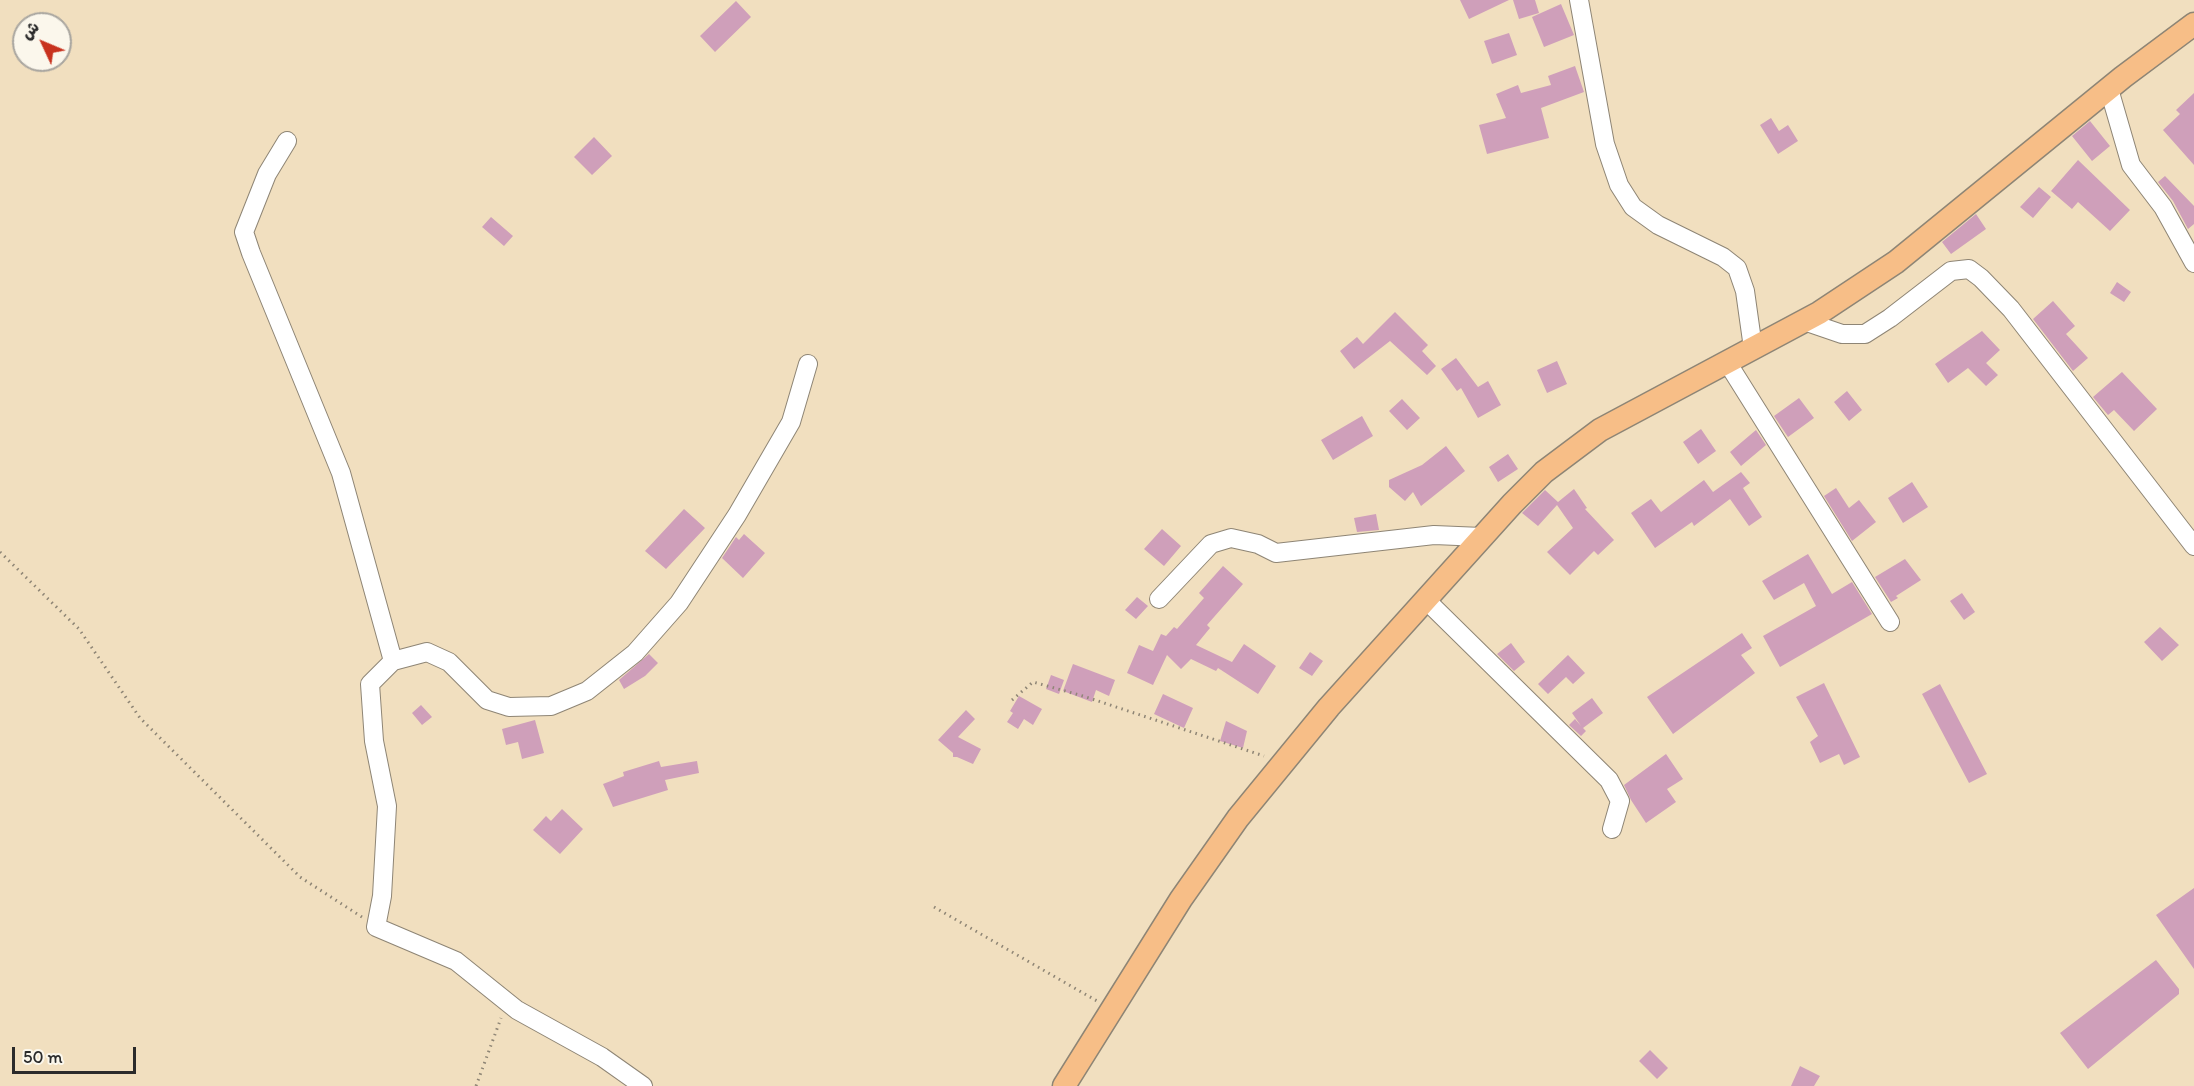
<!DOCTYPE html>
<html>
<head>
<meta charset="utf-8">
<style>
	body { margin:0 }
	#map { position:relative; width:2194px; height:1086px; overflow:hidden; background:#f1dfbf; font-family:Itim,"Playpen Sans Arabic",sans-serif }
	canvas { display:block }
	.north { position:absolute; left:12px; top:12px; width:60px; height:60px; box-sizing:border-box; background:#fbf7ec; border:2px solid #a8a59f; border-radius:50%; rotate:314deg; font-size:16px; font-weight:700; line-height:24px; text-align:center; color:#2b2b2b }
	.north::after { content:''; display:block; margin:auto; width:21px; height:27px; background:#c8321e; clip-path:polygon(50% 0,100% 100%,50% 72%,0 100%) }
	.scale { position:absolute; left:12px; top:1047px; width:124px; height:27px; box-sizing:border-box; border:3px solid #2b2b2b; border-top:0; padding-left:8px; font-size:18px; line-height:21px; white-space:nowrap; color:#2b2b2b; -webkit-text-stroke:4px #fbf7ec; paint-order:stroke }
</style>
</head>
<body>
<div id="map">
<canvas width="2194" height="1086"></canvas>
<div class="north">ش</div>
<div class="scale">50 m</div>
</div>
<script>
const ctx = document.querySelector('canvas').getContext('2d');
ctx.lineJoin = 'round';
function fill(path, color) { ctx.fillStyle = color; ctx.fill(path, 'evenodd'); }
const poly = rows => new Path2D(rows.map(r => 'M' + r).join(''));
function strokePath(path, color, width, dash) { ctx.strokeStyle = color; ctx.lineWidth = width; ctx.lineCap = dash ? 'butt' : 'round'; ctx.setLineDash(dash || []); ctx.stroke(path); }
fill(poly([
	[1460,0,1509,0,1469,19],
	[1513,0,1535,0,1539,13,1519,19],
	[736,1,751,17,715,52,700,36],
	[1561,4,1574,35,1544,47,1532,17],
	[1509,33,1517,55,1492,64,1484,41],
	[1575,66,1584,92,1541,108,1549,138,1487,154,1479,125,1506,118,1496,94,1518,85,1521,93,1551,85,1548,76],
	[2194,93,2194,165,2163,130,2180,114,2176,110],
	[1771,118,1779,131,1788,125,1798,141,1778,154,1760,125],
	[2090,121,2110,146,2092,161,2072,136],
	[594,137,612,156,592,175,574,157],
	[2078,160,2130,210,2110,231,2078,202,2072,209,2051,191],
	[2165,176,2194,206,2194,224,2188,229,2173,201,2158,182],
	[2039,187,2051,197,2033,218,2020,207],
	[1976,214,1986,229,1951,254,1942,242],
	[491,217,513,236,504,246,482,227],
	[2117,282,2131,292,2124,302,2110,293],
	[2053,301,2075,326,2066,334,2088,358,2073,371,2033,319],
	[1395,312,1428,345,1422,351,1436,366,1427,375,1390,341,1354,369,1340,351,1357,337,1363,344],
	[1982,331,2000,350,1986,363,1998,375,1986,386,1968,368,1948,383,1935,364],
	[1456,358,1478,387,1488,381,1501,405,1478,418,1461,388,1457,391,1441,369],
	[1557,361,1567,384,1547,393,1537,370],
	[2122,372,2157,409,2134,431,2114,410,2108,415,2093,397],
	[1847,391,1862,410,1849,421,1834,402],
	[1799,398,1814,418,1788,437,1774,416],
	[1402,399,1420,418,1407,430,1389,411],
	[1362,416,1373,436,1333,460,1321,440],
	[1701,429,1716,451,1698,464,1683,442],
	[1756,430,1766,445,1741,466,1730,452],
	[1446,446,1465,471,1421,506,1413,492,1405,501,1389,487,1389,480,1422,465],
	[1508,454,1518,469,1498,482,1489,467],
	[1741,472,1750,483,1743,488,1762,517,1749,526,1730,499,1694,526,1692,522,1655,548,1631,513,1651,499,1661,512,1704,480,1713,492],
	[1912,482,1928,507,1903,523,1888,498],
	[1836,488,1849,508,1859,500,1876,522,1852,541,1824,496],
	[1574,489,1587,508,1585,509,1614,540,1598,555,1594,551,1570,575,1547,552,1573,528,1557,505,1538,526,1522,513,1545,490,1558,502],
	[684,509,705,528,666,569,645,551],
	[1376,514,1379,530,1357,532,1354,518],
	[1162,529,1181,546,1164,566,1144,549],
	[744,534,765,553,743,578,722,558,736,537,739,540],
	[1808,554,1832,594,1852,582,1872,614,1780,667,1763,636,1816,606,1804,583,1774,600,1762,581],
	[1905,559,1921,580,1896,596,1898,598,1891,602,1875,577],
	[1223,566,1243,584,1207,625,1210,628,1196,645,1232,662,1244,644,1276,666,1258,694,1218,668,1216,671,1191,659,1181,669,1167,655,1153,685,1127,673,1139,645,1153,651,1161,634,1166,636,1174,627,1177,629,1204,598,1199,593],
	[1962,593,1975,612,1964,620,1950,601],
	[1137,597,1148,606,1136,619,1125,610],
	[2160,627,2179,645,2162,661,2144,642],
	[1742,633,1752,648,1741,655,1755,673,1673,734,1647,697],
	[1511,643,1525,662,1514,671,1497,654],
	[1310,652,1323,661,1312,676,1299,668],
	[649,654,658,663,645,676,624,689,619,680],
	[1568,655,1585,673,1573,684,1566,677,1548,694,1538,684],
	[1073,664,1115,680,1109,696,1096,690,1092,702,1063,691],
	[1051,675,1064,680,1059,694,1046,689],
	[1824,683,1860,757,1844,765,1839,754,1820,763,1810,742,1818,736,1796,697],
	[1940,684,1987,774,1969,783,1922,694],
	[1163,694,1193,708,1184,728,1154,714],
	[1019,696,1042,709,1033,725,1024,719,1018,729,1007,722,1013,713,1010,711],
	[1592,698,1603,713,1583,728,1586,731,1581,736,1569,725,1575,719,1581,726,1572,713],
	[421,705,432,717,422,725,412,713],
	[966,710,975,719,958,737,981,749,973,764,957,757,953,757,953,753,938,740],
	[535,720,544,753,522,759,518,742,506,745,502,729],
	[1226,721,1247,731,1243,748,1220,741],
	[1666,754,1683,779,1667,789,1676,802,1646,823,1631,800,1624,785],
	[659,761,661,767,697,761,699,773,665,780,668,790,613,807,603,784,624,776,623,772],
	[562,809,583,829,560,854,533,830,546,816,551,821],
	[2194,888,2194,969,2156,915],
	[2156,960,2179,989,2179,994,2088,1069,2060,1033],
	[1650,1050,1668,1068,1657,1079,1639,1061],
	[1800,1066,1820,1076,1814,1086,1791,1086]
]), '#cf9fba');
const minor = poly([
	[1579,0,1605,144,1619,185,1633,207,1658,225,1723,257,1737,268,1745,291,1753,348],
	[2109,89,2131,165,2163,207,2194,263],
	[287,141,267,174,244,232,251,253,341,473,393,661,370,684,374,741,387,806,382,896,376,927,456,961,517,1010,602,1057,643,1086],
	[1804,321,1842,334,1865,334,1890,318,1951,271,1969,269,1981,278,2011,309,2194,546],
	[1727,362,1890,622],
	[1159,599,1211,544,1231,538,1258,544,1276,553,1434,535,1482,537],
	[1426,600,1609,780,1620,801,1612,829],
	[393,661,427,652,449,662,487,700,509,707,551,706,587,691,635,653,679,603,737,515,791,422,808,364]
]);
const major = poly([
	[1064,1086,1181,899,1238,818,1329,707,1512,504,1544,472,1600,430,1819,313,1896,262,2123,77,2194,24]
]);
strokePath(minor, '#8e8575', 20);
strokePath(major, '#8e8575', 25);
strokePath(poly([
	[0,552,79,629,140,718,300,877,362,917],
	[1012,700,1033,682,1083,696,1264,756],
	[934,907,1097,1001],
	[476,1086,501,1018]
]), '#8e8575', 3, [1.5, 4.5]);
strokePath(minor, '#fff', 18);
strokePath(major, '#f7be87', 22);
</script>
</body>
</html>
